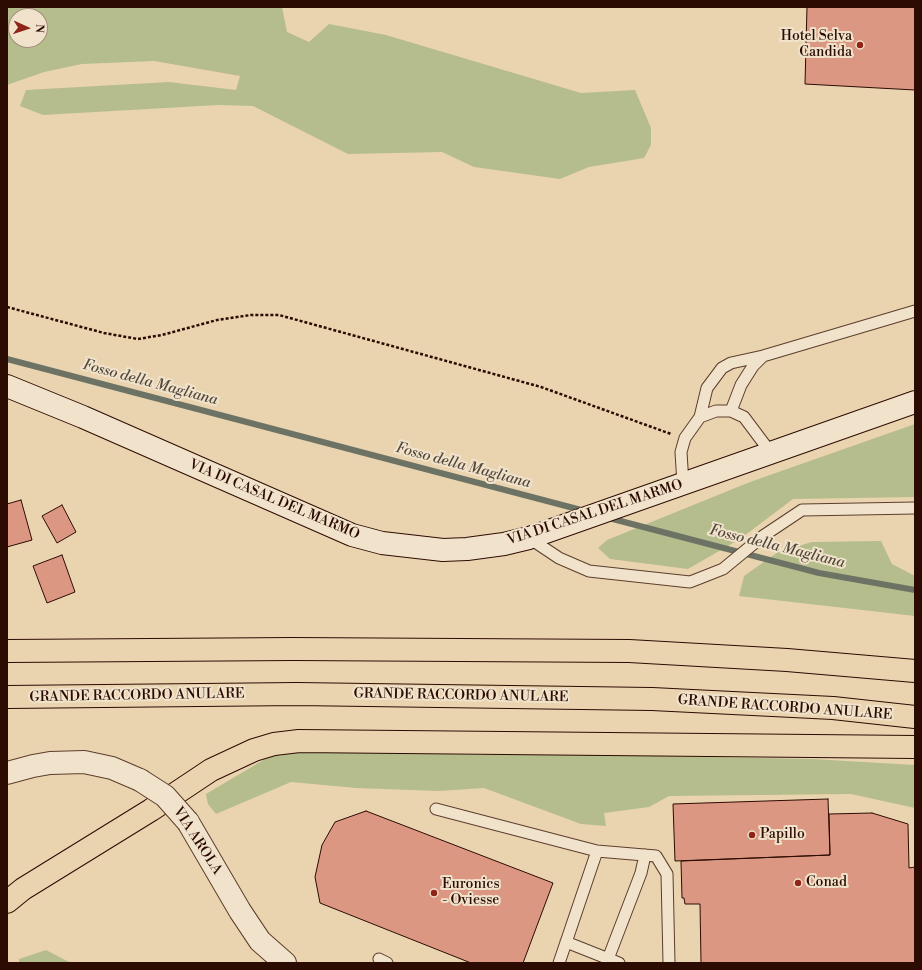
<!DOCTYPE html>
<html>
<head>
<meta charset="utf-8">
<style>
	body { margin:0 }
	#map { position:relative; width:922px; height:970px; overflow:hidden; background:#ead4af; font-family:"Libre Bodoni",serif }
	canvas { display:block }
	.frame { position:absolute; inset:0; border:8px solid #2c0b02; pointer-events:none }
	.north { position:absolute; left:8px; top:8px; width:40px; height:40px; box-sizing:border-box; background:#f1e3cb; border:1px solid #a28d7b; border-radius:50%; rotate:93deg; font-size:11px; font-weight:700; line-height:16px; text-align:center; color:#2c0b02 }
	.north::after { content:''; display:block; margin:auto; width:14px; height:18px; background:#8f2418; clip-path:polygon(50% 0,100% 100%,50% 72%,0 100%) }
</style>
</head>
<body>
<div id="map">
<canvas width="922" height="970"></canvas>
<div class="frame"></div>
<div class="north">N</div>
</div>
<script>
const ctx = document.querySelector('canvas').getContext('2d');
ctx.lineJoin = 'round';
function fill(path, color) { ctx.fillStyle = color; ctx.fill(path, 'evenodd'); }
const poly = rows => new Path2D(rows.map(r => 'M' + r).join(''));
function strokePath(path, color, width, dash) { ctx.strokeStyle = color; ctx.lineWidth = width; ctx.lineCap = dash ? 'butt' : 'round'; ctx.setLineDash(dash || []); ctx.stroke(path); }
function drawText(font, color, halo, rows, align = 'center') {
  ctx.font = font + ' "Libre Bodoni",serif'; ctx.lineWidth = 4; ctx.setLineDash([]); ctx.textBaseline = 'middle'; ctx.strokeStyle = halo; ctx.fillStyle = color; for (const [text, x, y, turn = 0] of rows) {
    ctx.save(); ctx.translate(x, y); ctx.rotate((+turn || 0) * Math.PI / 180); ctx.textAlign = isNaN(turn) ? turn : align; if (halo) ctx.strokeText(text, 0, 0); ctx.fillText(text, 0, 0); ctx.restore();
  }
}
fill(poly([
	[7,7,282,7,287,32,309,42,329,24,386,35,581,93,635,90,651,128,651,145,644,158,589,167,560,179,474,167,442,152,348,154,253,106,218,105,43,115,20,106,26,90,169,82,236,90,240,76,154,61,82,64,44,72,7,85],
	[16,16,40,16,40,40,16,40],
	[915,424,915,497,793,499,740,539,688,569,610,559,598,548,607,540,750,482],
	[881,541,892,564,915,576,915,616,739,596,744,576,778,552,812,542],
	[282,749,480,755,601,755,812,759,915,765,915,808,851,794,669,796,649,807,604,813,606,826,581,824,484,788,439,791,356,788,291,782,216,814,208,804,206,794],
	[46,950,71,963,19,963,19,959]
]), '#b5bd8c');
strokePath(poly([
	[7,359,585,511],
	[609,518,819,573,915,590]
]), '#6d7364', 6);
const building = poly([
	[807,7,915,7,915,90,805,84,807,7],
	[21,500,32,540,7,547,7,504,21,500],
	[62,505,76,532,57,543,42,516,62,505],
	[62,555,75,592,47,603,33,566,62,555],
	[828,799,830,855,675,861,673,804,828,799],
	[366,811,553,883,523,963,471,963,320,903,315,877,322,845,335,822,366,811],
	[872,813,908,824,909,868,915,867,915,963,701,963,700,904,685,904,684,898,682,898,681,861,830,855,829,814,872,813]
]);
fill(building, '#dc9783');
strokePath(building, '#2c0b02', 1);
const service = poly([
	[763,356,915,311],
	[700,417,707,388,722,368,731,363,763,356,753,366,741,385,731,411],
	[683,484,681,452,685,438,700,417,716,411,731,411,744,417,771,453],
	[529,538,559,558,589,571,690,582,723,569,763,536,802,510,915,508],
	[436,809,597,851],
	[566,942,619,963],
	[379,959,387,963],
	[608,959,641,873,645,855],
	[559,963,597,851,656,856,667,874,669,963]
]);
const minor = poly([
	[7,773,33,766,50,763,84,762,112,768,140,780],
	[188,822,240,911,260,941,285,963]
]);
const secondary = poly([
	[7,386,83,417,352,535,382,543,443,550,467,549,504,544,529,538,915,402]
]);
const motorway = poly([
	[7,651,293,649,629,651,787,660,915,671],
	[7,697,297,694,652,699,833,708,915,717],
	[7,902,23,889,151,810,211,770,254,750,274,744,299,741,915,747]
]);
strokePath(service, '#5c3d2d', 13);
strokePath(minor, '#5c3d2d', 24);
strokePath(secondary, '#2c0b02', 24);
strokePath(motorway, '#2c0b02', 24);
strokePath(poly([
	[7,307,104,333,138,339,162,335,217,320,251,315,279,315,541,387,671,434]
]), '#2c0b02', 2.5, [3, 2]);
strokePath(service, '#f1e3cb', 11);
strokePath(minor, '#f1e3cb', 22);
strokePath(secondary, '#f1e3cb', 22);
strokePath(motorway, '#ead4af', 22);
const minorBridge = poly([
	[140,780,165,796,188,822]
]);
strokePath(minorBridge, '#5c3d2d', 24, []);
strokePath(minorBridge, '#f1e3cb', 22);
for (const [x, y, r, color] of [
	[860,45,4,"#8f2418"],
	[752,835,4,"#8f2418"],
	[798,883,4,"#8f2418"],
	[434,893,4,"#8f2418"]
]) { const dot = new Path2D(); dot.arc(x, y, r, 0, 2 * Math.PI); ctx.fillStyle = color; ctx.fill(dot); strokePath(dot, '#f1e3cb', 1.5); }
drawText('14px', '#2c0b02', '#f1e3cb', [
	["Hotel Selva",852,37,"right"],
	["Candida",852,53,"right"],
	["Papillo",760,835],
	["Conad",806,883],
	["Euronics",442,885],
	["- Oviesse",442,901]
], 'left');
drawText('14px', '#2c0b02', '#f1e3cb', [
	["VIA DI CASAL DEL MARMO",274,500,23],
	["VIA DI CASAL DEL MARMO",595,513,-18],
	["GRANDE RACCORDO ANULARE",137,696,-1],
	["GRANDE RACCORDO ANULARE",461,696,1],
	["GRANDE RACCORDO ANULARE",785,708,4],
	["VIA AROLA",197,841,57]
]);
drawText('italic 15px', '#52483b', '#f1e3cb', [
	["Fosso della Magliana",150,383,15],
	["Fosso della Magliana",463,466,15],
	["Fosso della Magliana",777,547,14]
]);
</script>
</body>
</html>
